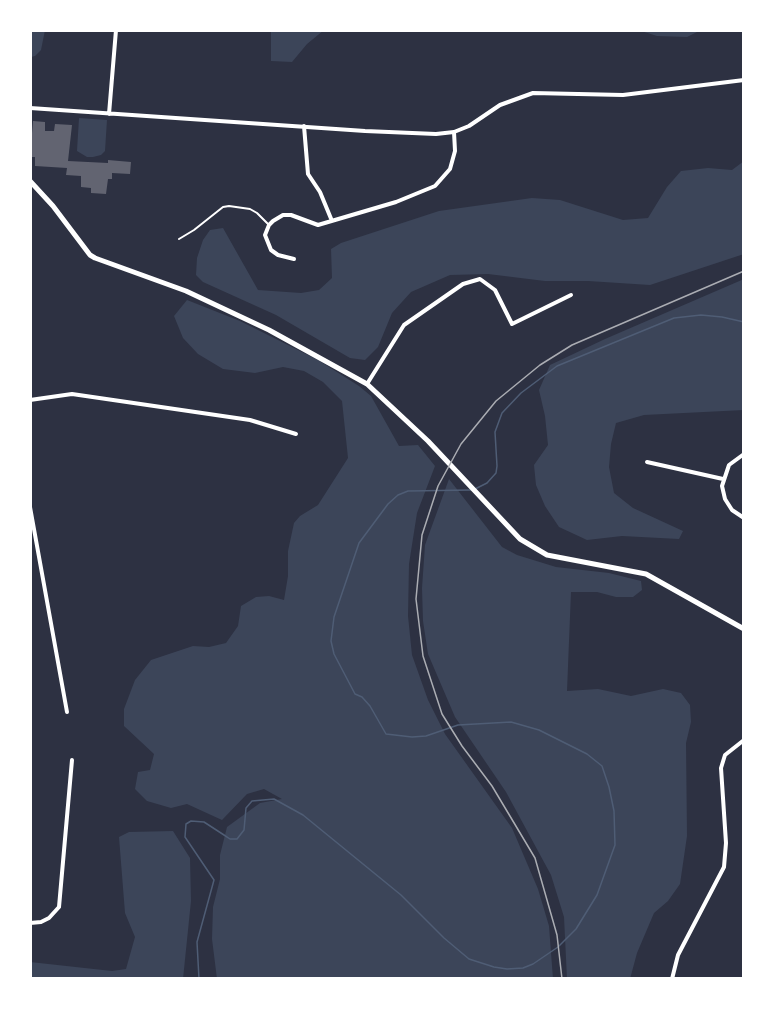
<!DOCTYPE html>
<html>
<head>
<meta charset="utf-8">
<style>
	body { margin:0 }
	#map { position:relative; width:774px; height:1009px; overflow:hidden; background:#2d3142; font-family:"Fira Sans",sans-serif }
	canvas { display:block }
	.frame { position:absolute; inset:0; border:32px solid #fff; pointer-events:none }
</style>
</head>
<body>
<div id="map">
<canvas width="774" height="1009"></canvas>
<div class="frame"></div>
</div>
<script>
const ctx = document.querySelector('canvas').getContext('2d');
ctx.lineJoin = 'round';
function fill(path, color) { ctx.fillStyle = color; ctx.fill(path, 'evenodd'); }
const poly = rows => new Path2D(rows.map(r => 'M' + r).join(''));
function strokePath(path, color, width, dash) { ctx.strokeStyle = color; ctx.lineWidth = width; ctx.lineCap = dash ? 'butt' : 'round'; ctx.setLineDash(dash || []); ctx.stroke(path); }
fill(poly([
	[30,30,45,30,41,50,35,56,31,57],
	[271,30,324,30,307,44,292,62,271,61],
	[638,30,701,30,687,37,657,36],
	[79,118,107,120,105,151,101,155,93,157,87,157,77,151],
	[744,161,744,254,650,285,588,281,545,281,488,274,450,275,411,292,392,313,378,347,365,360,350,358,276,315,203,282,196,275,197,258,203,240,210,230,223,228,258,290,301,293,319,290,332,278,331,249,341,243,439,211,532,198,560,200,623,220,648,218,667,187,681,171,708,168,732,170],
	[744,279,744,410,644,415,616,423,611,444,609,467,614,493,633,508,683,531,679,539,622,536,587,540,559,527,545,506,536,485,534,465,548,445,545,416,539,390,550,365,605,339],
	[187,300,240,321,318,360,359,386,371,396,399,446,418,445,435,466,417,513,409,564,408,616,412,655,428,700,445,734,512,828,538,889,549,926,553,979,217,979,212,939,213,907,220,879,220,855,227,827,260,803,282,799,264,789,247,794,222,820,187,804,171,808,147,801,135,789,138,772,150,770,154,754,124,726,124,709,135,680,151,660,193,646,209,647,226,643,238,626,241,606,256,597,269,596,284,600,288,576,288,551,294,523,300,516,318,505,348,458,342,401,323,382,304,371,283,367,255,373,223,369,198,354,183,338,174,316],
	[449,479,502,547,517,555,556,567,609,573,641,581,642,590,633,597,616,597,597,592,571,592,567,691,598,689,631,696,663,689,681,693,690,705,691,722,686,743,687,836,680,884,668,901,654,913,637,953,630,979,567,979,564,917,551,875,506,792,455,717,428,654,423,621,422,588,425,545],
	[173,831,190,858,191,901,183,979,30,979,30,962,112,971,126,969,135,937,125,913,119,837,129,832]
]), '#3c4559');
strokePath(poly([
	[475,489,487,483,496,473,497,466,495,432,502,413,521,393,557,366,674,318,701,315,722,317,744,322],
	[199,979,197,942,214,880,185,837,186,824,191,821,204,822,224,835,230,839,237,839,244,830,246,808,252,801,274,799,303,815,401,895,444,938,469,959,494,967,507,969,523,968,533,964,558,947,576,929,597,895,615,845,614,811,609,787,602,766,587,754,539,730,511,722,458,725,426,736,412,737,386,734,370,706,362,697,355,694,334,654,331,641,334,617,359,543,388,504,398,495,408,491,471,490]
]), '#4f5d75', 1.5);
fill(poly([
	[33,121,45,122,45,131,54,131,55,124,72,125,68,161,108,163,108,160,131,162,130,174,112,173,112,179,108,179,106,194,91,193,91,188,81,187,81,176,66,175,67,168,35,166,35,157,30,157]
]), '#626471');
strokePath(poly([
	[179,239,194,230,223,207,229,206,250,209,257,213,269,225]
]), '#fff', 2);
strokePath(poly([
	[30,108,365,131,436,134,454,132,469,126,500,105,533,93,623,95,744,80],
	[109,114,116,30],
	[304,126,308,174,320,192,332,221],
	[294,259,278,255,271,250,265,235,269,225,273,221,283,215,291,215,318,225,396,202,435,186,450,169,455,151,454,132],
	[367,384,404,325,463,284,480,279,495,290,512,324,571,295],
	[30,400,72,394,250,420,296,434],
	[744,454,729,465,722,486,725,499,732,510,744,518],
	[647,462,723,479],
	[30,507,67,712],
	[30,923,41,922,49,918,59,907,72,760],
	[672,979,678,955,724,867,726,843,721,768,725,755,744,740]
]), '#fff', 4);
strokePath(poly([
	[30,181,53,206,90,255,95,258,186,291,269,330,367,384,428,441,520,539,547,555,646,574,744,629]
]), '#fff', 5);
strokePath(poly([
	[562,979,557,935,535,858,492,786,462,746,442,714,423,656,416,599,422,535,438,486,461,444,496,401,540,365,572,345,744,271]
]), '#abadb3', 1.5);
</script>
</body>
</html>
